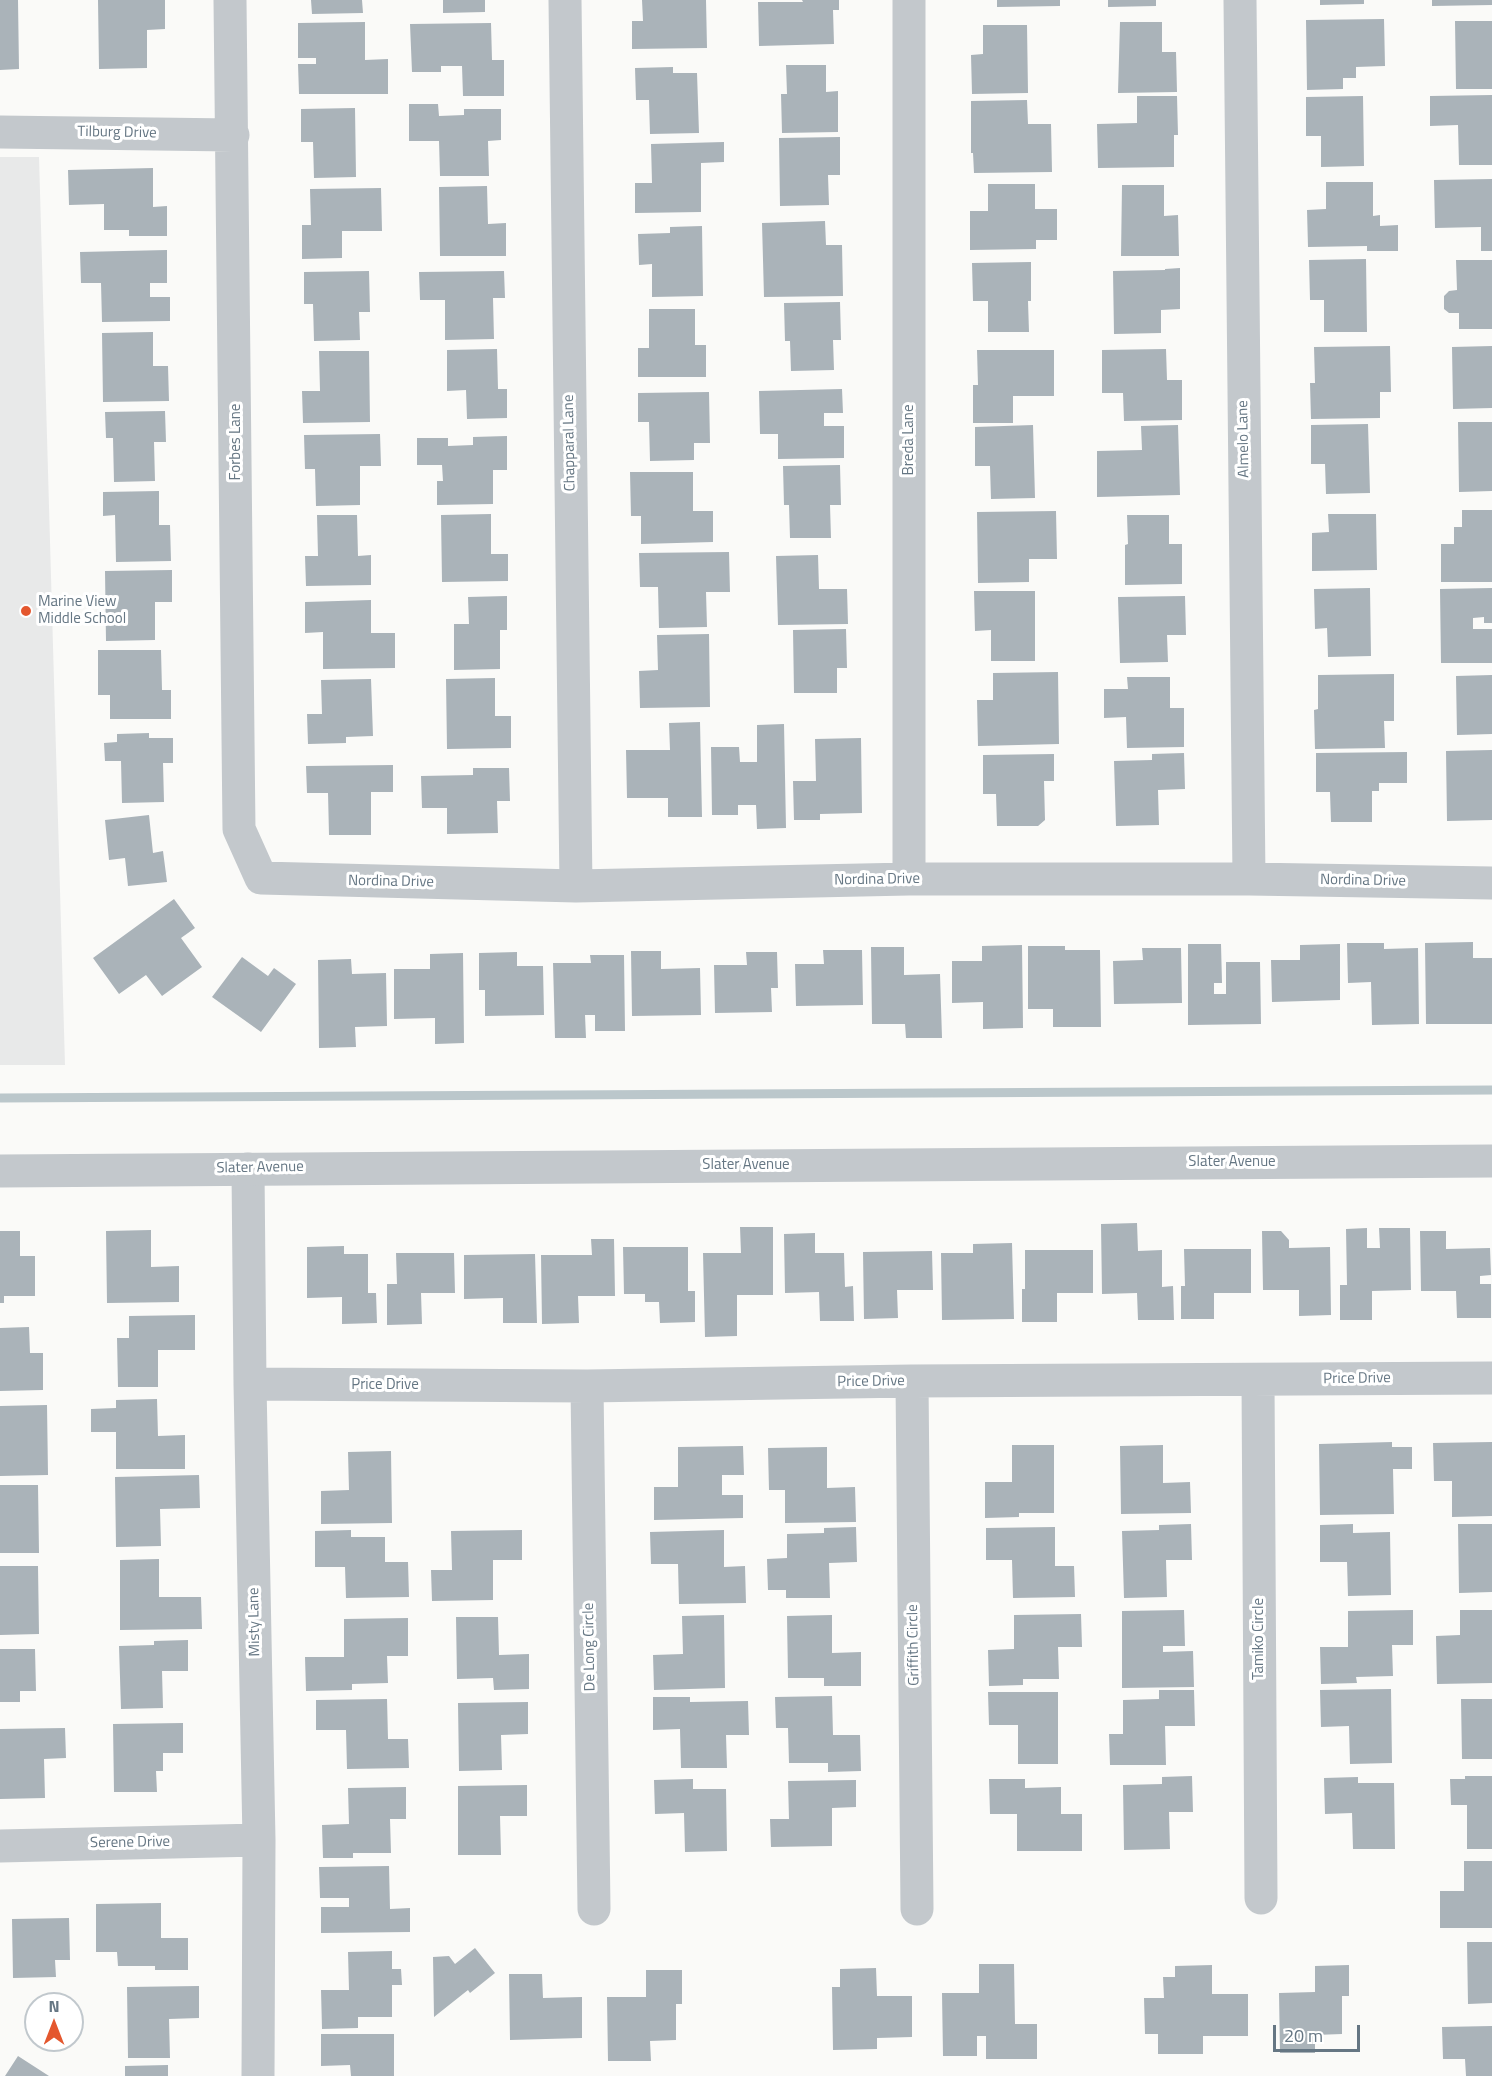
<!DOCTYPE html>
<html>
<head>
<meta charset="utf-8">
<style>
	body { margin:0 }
	#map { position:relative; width:1492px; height:2076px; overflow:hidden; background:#fafaf8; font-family:"Titillium Web",sans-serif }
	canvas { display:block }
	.north { position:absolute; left:24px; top:1992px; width:60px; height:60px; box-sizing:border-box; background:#fff; border:2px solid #c1c8cd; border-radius:50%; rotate:0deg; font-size:16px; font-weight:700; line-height:24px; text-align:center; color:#657683 }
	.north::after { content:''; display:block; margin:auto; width:21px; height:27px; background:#e4572e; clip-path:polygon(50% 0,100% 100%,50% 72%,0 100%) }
	.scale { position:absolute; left:1273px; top:2025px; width:87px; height:27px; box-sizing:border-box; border:3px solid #657683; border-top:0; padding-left:8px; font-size:18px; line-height:21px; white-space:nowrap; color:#657683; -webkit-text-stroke:4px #fff; paint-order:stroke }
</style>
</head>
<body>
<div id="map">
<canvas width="1492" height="2076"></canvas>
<div class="north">N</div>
<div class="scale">20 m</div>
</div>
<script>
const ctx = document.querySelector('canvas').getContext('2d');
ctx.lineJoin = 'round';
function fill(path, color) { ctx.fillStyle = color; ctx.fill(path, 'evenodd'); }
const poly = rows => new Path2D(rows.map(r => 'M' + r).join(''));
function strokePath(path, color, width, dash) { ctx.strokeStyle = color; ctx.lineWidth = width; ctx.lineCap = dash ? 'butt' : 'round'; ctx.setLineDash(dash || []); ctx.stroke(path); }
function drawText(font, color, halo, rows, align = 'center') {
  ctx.font = font + ' "Titillium Web",sans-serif'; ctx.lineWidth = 6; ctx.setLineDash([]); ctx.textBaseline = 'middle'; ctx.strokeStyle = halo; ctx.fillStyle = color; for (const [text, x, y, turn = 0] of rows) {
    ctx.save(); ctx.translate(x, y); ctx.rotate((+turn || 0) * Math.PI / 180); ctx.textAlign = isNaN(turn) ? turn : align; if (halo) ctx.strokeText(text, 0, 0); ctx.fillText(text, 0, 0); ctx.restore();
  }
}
fill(poly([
	[0,157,39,157,65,1065,0,1065]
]), '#e8e9e9');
strokePath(poly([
	[0,1098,1492,1090]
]), '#bbc7cb', 9);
fill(poly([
	[0,0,18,0,19,69,0,70],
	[98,0,165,0,165,29,147,30,147,68,99,69],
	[311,0,362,0,363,13,312,14],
	[443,0,485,0,485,12,443,13],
	[642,0,706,0,707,48,632,49,632,21,643,21],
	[802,0,839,0,839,10,833,10,834,44,759,46,758,2,803,2],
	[997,0,1060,0,1060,6,997,7],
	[1108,0,1156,0,1156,6,1108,7],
	[1320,0,1364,0,1364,4,1320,5],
	[1432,0,1492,0,1492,5,1432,6],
	[1384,19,1385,66,1356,67,1356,78,1343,78,1343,89,1307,90,1306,20],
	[1455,21,1492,21,1492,89,1456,89],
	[365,22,365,60,388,59,388,94,299,94,298,64,316,64,316,58,298,58,298,23],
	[1120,22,1162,22,1162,52,1176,52,1177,92,1118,93],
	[491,23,492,60,504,60,504,96,463,96,462,66,441,66,441,72,412,72,410,24],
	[983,25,1027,25,1028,93,972,94,971,55,983,54],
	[786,65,826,65,826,92,838,91,838,132,782,133,781,94,787,94],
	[673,67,673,73,697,73,699,133,650,134,649,100,636,100,635,68],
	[1492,95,1492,165,1459,165,1458,125,1430,126,1430,96],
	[1137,96,1177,96,1178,135,1174,135,1174,167,1098,168,1097,124,1137,123],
	[1363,96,1364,166,1321,167,1321,136,1306,136,1306,97],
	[1027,100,1028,124,1051,124,1052,172,974,173,973,153,971,153,971,101],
	[409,104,438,104,439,116,464,115,464,109,501,109,501,140,488,141,489,176,440,176,439,141,409,141],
	[355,108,356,177,314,178,313,142,301,142,301,109],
	[840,137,840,175,828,175,829,205,780,206,779,138],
	[724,142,724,162,701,163,701,212,635,213,635,183,652,183,651,144],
	[153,168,153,207,167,206,167,236,129,236,129,230,104,230,104,204,69,205,68,170],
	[1492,179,1492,251,1481,251,1481,227,1435,228,1434,180],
	[1326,182,1373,182,1373,216,1380,215,1380,226,1398,225,1398,251,1367,251,1367,246,1308,247,1307,210,1326,209],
	[988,184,1035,184,1035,209,1057,209,1057,240,1036,240,1036,249,970,250,970,211,988,211],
	[1122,185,1164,185,1164,216,1178,215,1179,256,1121,256],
	[487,186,488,224,506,223,506,256,440,256,439,187],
	[381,188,382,231,342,231,342,258,302,259,302,225,311,225,310,189],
	[825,221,826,245,842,245,843,296,764,297,762,223],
	[702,226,703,296,652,297,652,264,639,265,638,234,670,233,670,227],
	[167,250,167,283,150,283,150,297,170,297,170,321,102,322,101,283,81,283,80,252],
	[1366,259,1367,332,1324,332,1324,300,1310,300,1309,260],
	[1456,260,1492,260,1492,329,1459,329,1459,313,1449,313,1444,309,1444,296,1449,291,1457,290],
	[1031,262,1031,301,1028,301,1029,332,988,332,988,301,973,301,972,263],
	[1180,268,1180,309,1161,310,1161,333,1114,334,1113,271,1165,270,1165,269],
	[369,271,370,312,359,312,360,340,314,341,313,304,304,304,304,272],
	[504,271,505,298,493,298,494,339,445,340,445,300,420,300,419,272],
	[840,302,841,340,833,340,834,370,791,371,790,341,785,341,784,303],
	[649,309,695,309,695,345,706,345,706,377,638,377,638,348,649,348],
	[153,332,153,366,168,366,169,401,103,402,102,333],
	[1390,346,1391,392,1380,392,1380,418,1311,419,1310,383,1315,383,1314,347],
	[1492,346,1492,408,1453,409,1452,347],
	[497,349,498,389,507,389,507,418,467,419,466,390,447,391,447,350],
	[1166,349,1167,380,1182,380,1182,420,1124,421,1123,393,1102,393,1102,350],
	[977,350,1054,350,1054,396,1013,396,1013,423,973,423,973,385,978,385],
	[319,351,369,351,370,422,303,423,302,391,320,391],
	[842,389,843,413,824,413,824,426,844,426,844,458,778,459,778,434,760,434,759,391],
	[709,392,710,443,694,443,694,460,650,461,649,422,638,422,638,393],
	[165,411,166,442,154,442,155,481,114,482,113,438,106,438,105,412],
	[1458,422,1492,422,1492,491,1459,492],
	[1368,424,1370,493,1326,494,1325,464,1311,464,1311,425],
	[1033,425,1035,498,991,499,990,466,975,466,975,427],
	[1178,425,1180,495,1097,497,1097,451,1142,450,1141,426],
	[380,434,381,466,360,466,360,505,316,506,315,469,305,469,304,435],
	[507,436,507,470,493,470,493,504,437,505,437,481,443,481,442,465,417,465,417,438,448,438,448,446,473,445,473,437],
	[840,465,841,505,830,505,831,538,790,538,789,505,784,505,783,466],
	[630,472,693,472,693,511,713,511,713,542,641,544,641,516,631,516],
	[159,491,159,525,170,525,171,561,116,562,115,515,103,516,103,492],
	[1462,510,1492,510,1492,582,1441,582,1441,544,1454,544,1454,527,1462,527],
	[1056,511,1057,559,1029,559,1029,582,978,583,977,512],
	[491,514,491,554,508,554,508,581,442,582,441,515],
	[1328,514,1376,514,1377,570,1312,571,1312,533,1329,532],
	[317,515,357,515,358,556,371,555,371,585,306,586,305,556,318,556],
	[1127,515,1169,515,1169,544,1182,544,1182,584,1125,585,1125,545,1128,544],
	[729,552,730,592,706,592,707,627,659,628,658,587,640,587,639,553],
	[818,555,819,589,847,589,848,624,778,625,776,556],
	[172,570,172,602,155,602,155,640,106,641,105,571],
	[1370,588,1371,656,1328,657,1327,628,1315,629,1314,589],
	[1492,588,1492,623,1484,623,1484,617,1473,618,1473,629,1492,629,1492,663,1441,663,1440,589],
	[974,591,1035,591,1035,661,991,661,991,630,975,631],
	[507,596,507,630,500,630,500,669,454,670,454,624,469,624,468,597],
	[1185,596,1186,635,1167,635,1168,662,1120,663,1118,597],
	[371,600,371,633,395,633,395,668,323,669,323,632,305,633,305,602],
	[846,629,847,668,837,668,837,693,794,693,793,630],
	[709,634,710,707,640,708,639,671,658,670,657,635],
	[98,650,161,650,162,690,171,690,171,719,110,719,110,695,98,695],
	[1058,672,1059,744,978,746,977,700,993,700,993,673],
	[1394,674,1394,721,1384,721,1385,748,1315,749,1314,710,1318,709,1318,675],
	[1492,675,1492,734,1457,735,1456,676],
	[1127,677,1170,677,1170,708,1184,708,1184,747,1127,748,1126,717,1104,718,1104,689,1128,689],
	[495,678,495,716,511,716,511,748,447,749,446,679],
	[371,679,373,736,346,737,346,743,308,744,307,714,322,714,321,680],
	[700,722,702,817,668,817,668,798,627,798,626,750,670,750,669,723],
	[784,724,786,828,757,829,756,805,738,805,738,815,712,815,711,747,739,747,740,762,757,762,757,725],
	[149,733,149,738,173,738,173,763,163,763,164,802,122,803,121,761,105,761,104,743,117,742,117,734],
	[861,738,862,813,820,814,820,820,794,820,793,781,816,781,815,739],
	[1492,750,1492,820,1447,821,1446,751],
	[1407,752,1407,783,1379,783,1379,791,1372,791,1372,822,1331,822,1330,792,1316,792,1316,753],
	[1184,753,1185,789,1158,790,1159,825,1116,826,1114,761,1152,760,1152,754],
	[1054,754,1054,781,1044,781,1045,820,1038,826,997,826,996,794,983,794,983,755],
	[393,765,393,792,371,792,371,835,329,835,328,793,307,793,306,766],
	[473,768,509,768,510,801,497,801,498,833,447,834,447,808,422,808,421,776,473,775],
	[149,815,153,853,163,851,167,882,128,886,125,858,109,860,105,820],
	[174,899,195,928,181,938,202,967,162,996,146,975,119,994,93,958],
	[1473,942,1473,958,1492,958,1492,1024,1426,1024,1425,943],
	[1347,943,1384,943,1384,949,1418,948,1419,1024,1372,1025,1371,982,1348,983],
	[1188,944,1221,944,1222,983,1214,983,1214,994,1226,994,1226,962,1260,962,1261,1024,1188,1025],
	[1340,944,1340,1000,1272,1002,1271,960,1300,960,1300,945],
	[1022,945,1023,1028,983,1029,983,1002,952,1003,952,961,982,961,982,946],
	[1028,946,1065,946,1065,950,1100,950,1101,1027,1053,1027,1053,1009,1028,1009],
	[871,947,904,947,904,975,940,974,942,1038,906,1038,905,1024,872,1024],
	[1142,948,1181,948,1182,1003,1114,1004,1113,961,1143,960],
	[823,950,862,950,863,1005,796,1006,795,964,824,964],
	[631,951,661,951,661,969,700,968,701,1015,632,1016],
	[517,952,517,966,543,966,544,1015,485,1016,485,990,479,990,479,953],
	[746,952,777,952,778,988,771,988,772,1012,715,1013,714,965,747,965],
	[463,953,464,1043,435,1044,435,1018,394,1019,394,969,430,969,430,954],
	[590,955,624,955,625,1031,595,1031,595,1015,585,1015,586,1038,555,1038,553,963,591,963],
	[242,957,268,976,274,968,296,984,261,1032,212,997],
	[351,959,352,974,386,973,387,1026,355,1027,356,1047,319,1048,318,960],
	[1137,1223,1138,1251,1162,1250,1162,1287,1173,1286,1174,1320,1138,1320,1137,1293,1102,1294,1101,1224],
	[740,1227,773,1227,773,1295,737,1295,737,1336,705,1337,703,1253,741,1253],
	[1367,1228,1367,1248,1380,1248,1379,1228,1410,1228,1411,1290,1372,1291,1372,1320,1340,1320,1340,1285,1347,1285,1346,1229],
	[151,1230,151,1267,179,1266,179,1302,107,1303,106,1231],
	[0,1231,20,1231,20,1256,35,1256,35,1296,4,1296,4,1303,0,1303],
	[1262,1231,1281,1231,1289,1240,1289,1248,1330,1247,1331,1315,1299,1316,1299,1290,1263,1290],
	[1420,1231,1446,1231,1446,1249,1490,1248,1491,1275,1480,1276,1480,1284,1491,1284,1491,1318,1457,1318,1456,1291,1421,1291],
	[815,1233,815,1253,844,1253,845,1287,853,1286,854,1321,820,1321,819,1292,785,1293,784,1234],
	[591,1239,614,1239,615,1296,578,1296,579,1323,542,1324,541,1255,592,1255],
	[1012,1243,1014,1319,942,1320,941,1253,973,1253,973,1244],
	[344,1246,344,1254,368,1254,368,1293,376,1293,377,1323,342,1324,342,1297,307,1298,307,1247],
	[623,1247,688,1247,688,1291,695,1291,695,1322,660,1323,659,1302,645,1302,645,1294,624,1294],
	[1184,1249,1251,1249,1251,1293,1214,1293,1214,1319,1181,1319,1181,1286,1185,1286],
	[1025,1250,1093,1250,1093,1293,1057,1293,1057,1322,1022,1322,1022,1289,1025,1289],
	[932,1251,933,1290,897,1290,898,1318,864,1319,863,1252],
	[396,1253,454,1253,455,1293,421,1293,422,1324,387,1325,387,1284,397,1284],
	[535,1254,537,1323,503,1323,503,1298,464,1299,464,1255],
	[195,1315,195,1350,158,1350,158,1387,118,1387,117,1338,129,1338,129,1316],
	[29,1327,30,1353,43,1353,43,1390,0,1391,0,1328],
	[157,1399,158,1436,185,1435,185,1469,116,1469,116,1432,91,1432,91,1409,116,1408,116,1400],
	[47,1405,48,1475,0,1476,0,1406],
	[1392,1442,1392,1447,1412,1447,1412,1469,1393,1469,1394,1514,1320,1515,1319,1444],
	[1492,1442,1492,1516,1452,1517,1452,1481,1434,1481,1433,1443],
	[1012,1445,1054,1445,1054,1513,1019,1513,1019,1517,985,1518,985,1482,1012,1482],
	[1163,1445,1163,1483,1190,1482,1191,1513,1121,1514,1120,1446],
	[743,1446,744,1475,722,1475,722,1495,743,1495,743,1518,654,1520,654,1487,678,1487,678,1447],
	[827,1447,827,1488,855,1487,856,1522,785,1523,785,1490,769,1490,768,1448],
	[391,1451,392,1523,321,1524,321,1491,349,1490,348,1452],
	[199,1475,200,1508,160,1509,161,1546,116,1547,115,1477],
	[0,1485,38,1485,39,1553,0,1553],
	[1191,1524,1192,1560,1166,1560,1167,1597,1124,1598,1122,1531,1159,1530,1159,1525],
	[1353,1524,1353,1533,1390,1532,1391,1595,1348,1596,1347,1562,1320,1562,1320,1525],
	[1458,1524,1492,1524,1492,1592,1459,1593],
	[856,1527,857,1562,829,1563,830,1598,786,1598,786,1590,768,1590,767,1559,787,1558,787,1534,824,1533,824,1528],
	[1055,1527,1055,1566,1074,1566,1075,1597,1013,1598,1012,1560,986,1560,986,1528],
	[351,1530,351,1537,385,1537,385,1562,408,1562,409,1597,346,1598,345,1567,315,1567,315,1531],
	[522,1530,522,1560,493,1560,493,1600,432,1601,431,1570,452,1570,451,1531],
	[724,1530,724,1567,745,1566,746,1603,679,1604,678,1564,651,1564,650,1532],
	[159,1559,159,1597,201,1597,202,1629,120,1630,120,1560],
	[0,1566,38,1566,39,1634,0,1635],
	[1184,1610,1185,1646,1163,1646,1163,1652,1193,1651,1194,1687,1122,1688,1122,1611],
	[1413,1610,1413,1645,1392,1645,1393,1676,1356,1677,1357,1683,1321,1684,1320,1647,1348,1647,1348,1611],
	[1460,1610,1492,1610,1492,1683,1437,1684,1436,1636,1460,1635],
	[1081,1614,1082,1647,1058,1647,1059,1679,1023,1679,1023,1685,989,1686,988,1650,1014,1649,1014,1615],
	[724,1615,725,1688,654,1690,653,1655,683,1654,682,1616],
	[832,1615,832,1653,861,1652,861,1686,824,1686,824,1678,788,1678,787,1616],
	[456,1617,498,1617,499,1655,529,1654,529,1689,494,1690,493,1678,457,1679],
	[408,1618,408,1656,387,1656,388,1683,352,1684,352,1690,306,1691,305,1657,344,1657,344,1619],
	[188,1640,188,1671,162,1671,163,1708,121,1709,119,1646,154,1645,154,1641],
	[0,1649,35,1649,36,1691,20,1691,20,1702,0,1702],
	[1391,1689,1392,1763,1350,1764,1349,1726,1321,1727,1320,1690],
	[1159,1690,1194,1690,1195,1726,1165,1726,1166,1765,1110,1765,1109,1734,1123,1734,1123,1700,1159,1699],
	[988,1692,1058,1692,1058,1764,1018,1764,1018,1725,989,1725],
	[832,1696,833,1735,860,1735,861,1771,828,1772,828,1763,789,1763,788,1728,776,1728,775,1697],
	[653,1697,690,1697,690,1702,748,1701,749,1735,726,1735,727,1768,681,1768,680,1729,653,1730],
	[387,1699,388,1739,408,1739,409,1768,347,1769,346,1730,316,1730,316,1700],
	[1461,1699,1492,1699,1492,1759,1462,1759],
	[528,1702,528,1734,501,1735,502,1770,459,1771,458,1703],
	[183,1723,183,1753,163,1753,163,1771,156,1771,157,1792,114,1792,113,1724],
	[65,1728,66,1758,44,1759,45,1798,0,1799,0,1729],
	[1192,1776,1193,1812,1169,1812,1170,1849,1124,1850,1123,1785,1162,1784,1162,1777],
	[1465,1776,1492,1776,1492,1849,1467,1849,1467,1805,1451,1805,1450,1779,1465,1779],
	[1358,1777,1358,1783,1394,1783,1395,1849,1353,1849,1352,1813,1325,1814,1324,1778],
	[693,1779,693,1789,726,1789,727,1851,685,1852,684,1813,655,1814,654,1780],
	[989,1779,1025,1779,1025,1788,1061,1787,1061,1814,1082,1814,1082,1851,1017,1851,1017,1814,990,1814],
	[856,1780,856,1807,832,1808,832,1846,771,1847,770,1819,789,1819,788,1781],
	[527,1785,527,1816,500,1816,501,1855,458,1855,458,1786],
	[406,1787,406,1819,390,1819,391,1853,353,1853,353,1858,323,1858,322,1825,349,1824,348,1788],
	[1464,1861,1492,1861,1492,1928,1440,1928,1440,1891,1464,1891],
	[389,1866,390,1909,410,1908,410,1932,321,1933,321,1907,349,1907,349,1898,320,1898,319,1867],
	[161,1903,161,1938,188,1938,188,1970,155,1970,155,1966,118,1966,117,1952,96,1952,96,1904],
	[69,1918,70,1960,55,1960,56,1977,13,1978,12,1919],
	[1467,1942,1492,1942,1492,2003,1468,2004],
	[475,1948,495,1973,470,1993,468,1990,434,2017,433,1957,449,1956,455,1964],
	[392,1951,392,1969,401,1969,402,1985,392,1985,392,2017,358,2017,358,2028,322,2029,321,1990,349,1990,348,1952],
	[979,1964,1014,1964,1015,2024,1037,2024,1037,2059,986,2059,986,2036,977,2036,977,2056,943,2056,942,1993,979,1993],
	[1212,1965,1212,1994,1248,1994,1248,2036,1203,2036,1203,2054,1158,2054,1158,2034,1145,2034,1144,1998,1164,1998,1163,1977,1175,1977,1175,1966],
	[1349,1965,1349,1996,1342,1996,1342,2034,1315,2035,1315,2053,1280,2053,1279,1993,1315,1992,1315,1966],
	[876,1968,877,1996,912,1996,912,2037,877,2038,877,2049,833,2050,832,1987,840,1987,840,1969],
	[646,1970,682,1970,682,2004,676,2004,676,2040,650,2041,651,2061,608,2061,607,1997,646,1997],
	[509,1974,542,1974,543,1998,582,1997,582,2038,510,2040],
	[199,1986,199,2018,169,2019,170,2058,128,2058,127,1987],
	[1492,2026,1492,2076,1466,2076,1465,2059,1443,2059,1442,2027],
	[321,2034,394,2034,394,2076,351,2076,350,2065,321,2066],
	[18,2056,49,2076,5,2076],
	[168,2065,168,2076,125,2076,125,2066]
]), '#aab3b9');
strokePath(poly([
	[230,0,239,829,261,878,576,886,909,879,1249,879,1492,883],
	[565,0,576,886],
	[909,0,909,879],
	[1240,0,1249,879],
	[0,132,233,135],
	[248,1169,250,1384,259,1840,258,2076],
	[1258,1380,1261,1898],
	[912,1381,917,1909],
	[250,1384,587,1386,912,1381,1492,1378],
	[587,1386,594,1909],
	[0,1846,259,1840]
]), '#c3c8cc', 33);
strokePath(poly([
	[0,1171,1492,1161]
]), '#c3c8cc', 33);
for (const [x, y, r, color] of [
	[26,611,6,"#e4572e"]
]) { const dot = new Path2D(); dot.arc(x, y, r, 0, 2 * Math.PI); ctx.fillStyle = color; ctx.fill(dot); strokePath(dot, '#fff', 2); }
drawText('15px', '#657683', '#fff', [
	["Tilburg Drive",117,133,1],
	["Almelo Lane",1244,439,-91],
	["Breda Lane",909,440,-90],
	["Forbes Lane",236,442,-90],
	["Chapparal Lane",570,443,-91],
	["Nordina Drive",877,880,-1],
	["Nordina Drive",1363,881,1],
	["Nordina Drive",391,882,1],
	["Slater Avenue",1232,1162],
	["Slater Avenue",746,1165],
	["Slater Avenue",260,1168,-1],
	["Price Drive",1357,1379,-1],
	["Price Drive",871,1382,-1],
	["Price Drive",385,1385],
	["Misty Lane",255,1622,-91],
	["Tamiko Circle",1259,1639,-90],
	["Griffith Circle",914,1645,-91],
	["De Long Circle",590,1647,-91],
	["Serene Drive",130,1843,-1]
]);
drawText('15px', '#657683', '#fff', [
	["Marine View",38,602],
	["Middle School",38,619]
], 'left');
</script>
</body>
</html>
